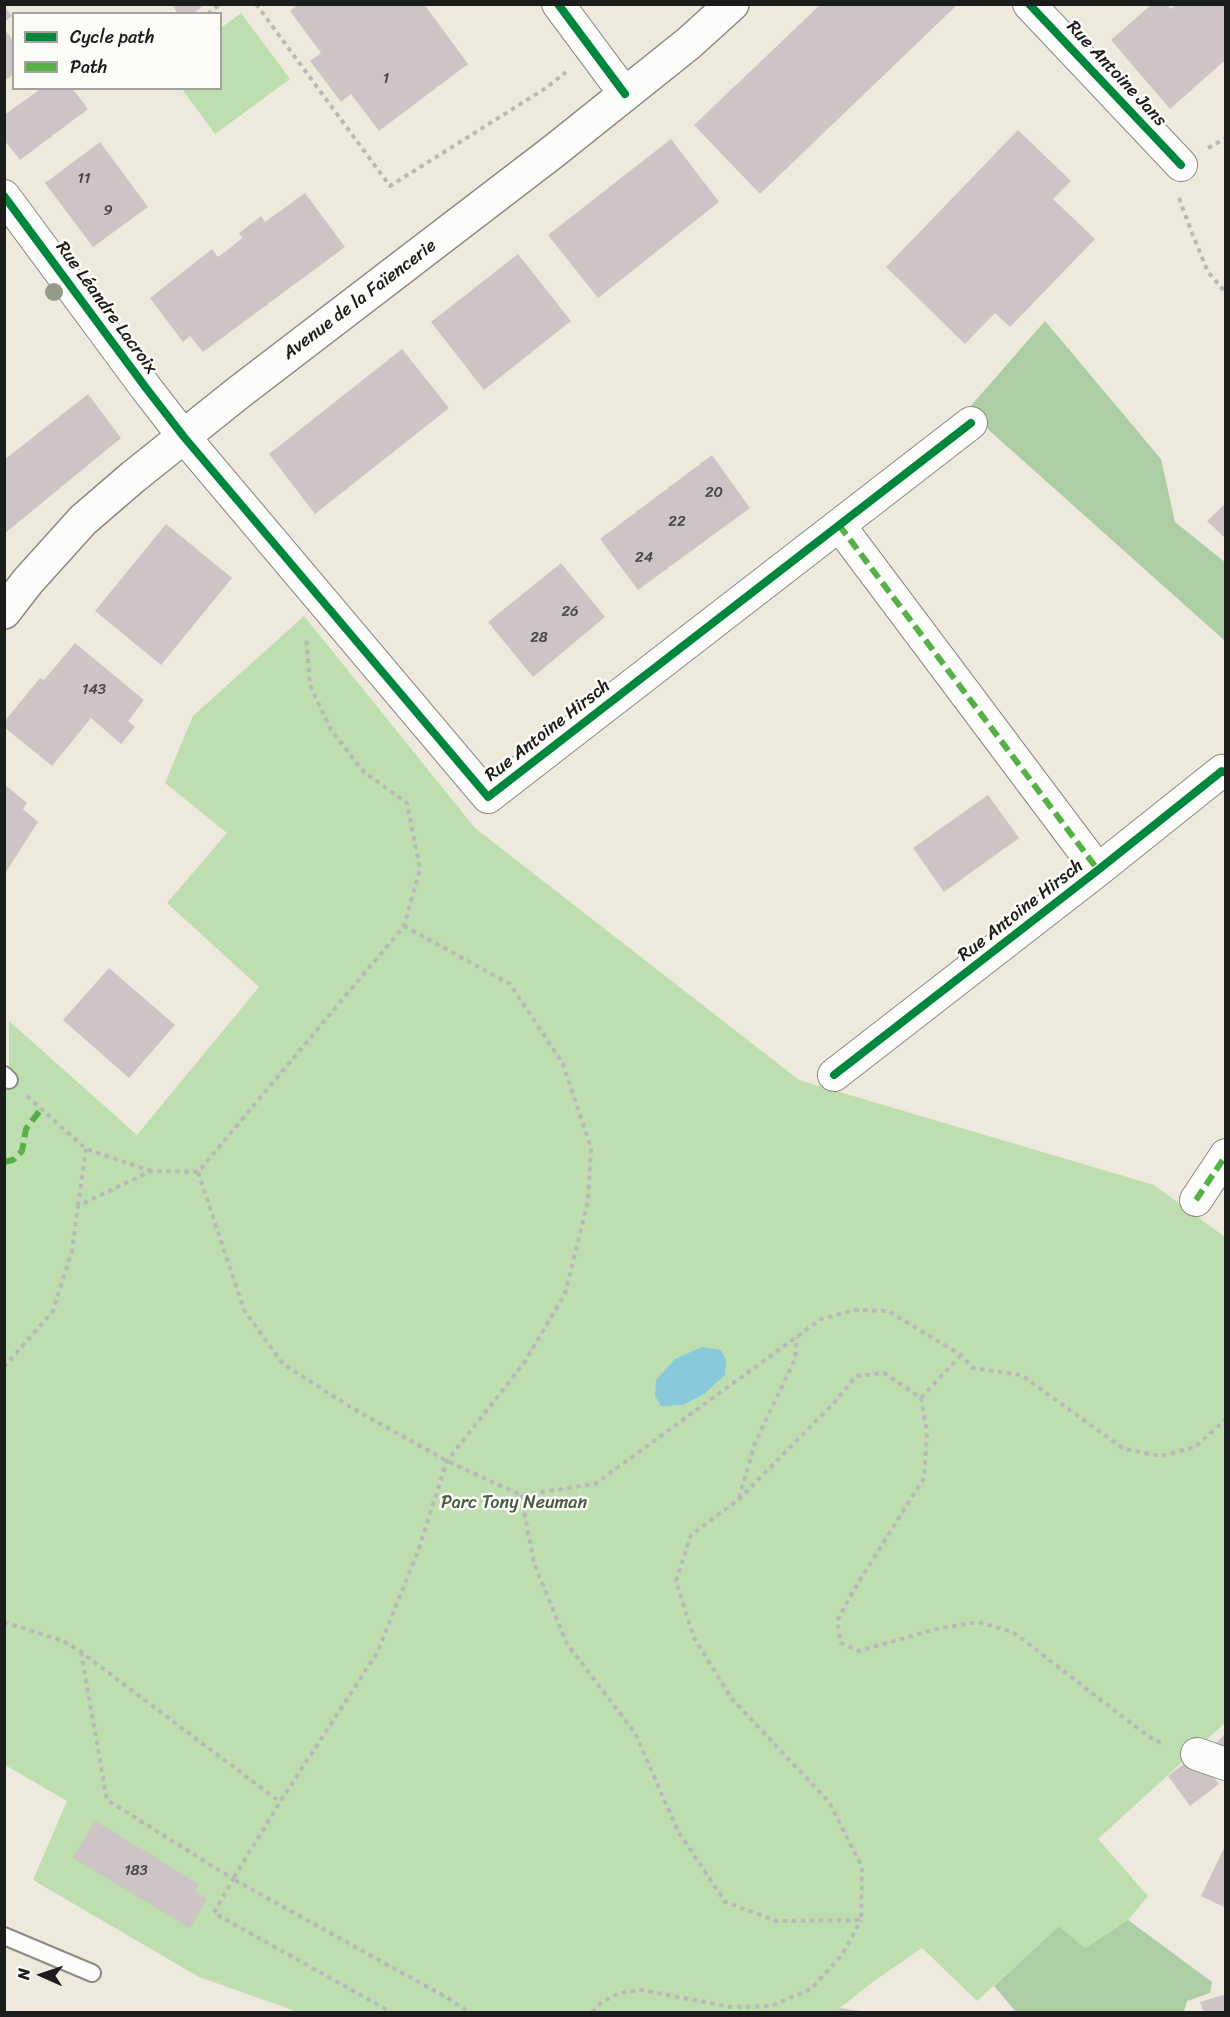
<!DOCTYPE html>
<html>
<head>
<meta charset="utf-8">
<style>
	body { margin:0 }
	#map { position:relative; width:1230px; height:2017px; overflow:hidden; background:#eee9dd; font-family:Sriracha,sans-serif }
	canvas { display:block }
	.frame { position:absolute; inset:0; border:6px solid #1c1c1c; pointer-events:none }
	.legend { position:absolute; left:12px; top:12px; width:210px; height:78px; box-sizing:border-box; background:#fdfcf7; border:2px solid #a3a29f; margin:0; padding:8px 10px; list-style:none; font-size:18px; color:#1c1c1c }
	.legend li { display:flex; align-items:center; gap:12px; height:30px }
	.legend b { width:30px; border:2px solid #a3a29f }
	.north { position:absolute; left:12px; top:1945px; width:60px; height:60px; -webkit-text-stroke:4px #fdfcf7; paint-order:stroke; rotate:273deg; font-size:16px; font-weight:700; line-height:24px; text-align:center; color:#1c1c1c }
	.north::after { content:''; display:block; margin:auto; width:21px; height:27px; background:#1c1c1c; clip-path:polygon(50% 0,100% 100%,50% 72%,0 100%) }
</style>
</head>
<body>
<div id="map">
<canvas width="1230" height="2017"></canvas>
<div class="frame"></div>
<ul class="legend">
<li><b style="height:8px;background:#00873e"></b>Cycle path</li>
<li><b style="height:8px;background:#55b145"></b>Path</li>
</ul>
<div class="north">N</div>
</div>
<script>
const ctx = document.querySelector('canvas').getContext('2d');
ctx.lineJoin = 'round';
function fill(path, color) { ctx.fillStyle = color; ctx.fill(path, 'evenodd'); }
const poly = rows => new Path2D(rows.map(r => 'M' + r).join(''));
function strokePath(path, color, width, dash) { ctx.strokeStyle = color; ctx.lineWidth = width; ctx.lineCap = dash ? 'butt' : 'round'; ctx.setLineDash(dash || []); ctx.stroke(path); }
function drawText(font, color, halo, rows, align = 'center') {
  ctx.font = font + ' Sriracha,sans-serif'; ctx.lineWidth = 5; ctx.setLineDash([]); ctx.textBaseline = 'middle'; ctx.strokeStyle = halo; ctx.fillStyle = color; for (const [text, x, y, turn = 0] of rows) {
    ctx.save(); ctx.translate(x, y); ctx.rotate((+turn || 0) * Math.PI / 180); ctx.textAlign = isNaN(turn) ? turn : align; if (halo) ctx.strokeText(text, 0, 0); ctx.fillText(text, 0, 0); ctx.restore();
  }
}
fill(poly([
	[241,13,290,79,215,134,182,89,220,88,221,28],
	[304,616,475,828,799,1080,1154,1185,1225,1237,1225,1723,1098,1839,1148,1896,1128,1920,1085,1948,1059,1926,977,2001,922,1948,874,1981,835,2012,298,2012,199,1977,33,1880,67,1801,5,1765,4,1084,9,1079,9,1021,137,1135,259,987,167,903,227,833,165,783,193,716]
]), '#bedeb0');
fill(poly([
	[1045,321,1161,459,1175,522,1225,562,1225,641,991,432,968,409],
	[1128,1920,1212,1982,1210,1993,1187,2001,1184,2012,1016,2012,994,1986,1059,1926,1085,1948]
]), '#adcda5');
fill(poly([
	[702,1347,721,1350,726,1360,725,1375,704,1394,683,1405,661,1406,655,1396,656,1380,675,1359]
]), '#88cadb');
fill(poly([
	[172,4,205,4,193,14,178,14],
	[298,4,424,4,468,64,379,131,351,94,341,102,310,61,321,53,290,11],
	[821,4,958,4,760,194,694,125],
	[1152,4,1167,4,1171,9,1177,4,1226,4,1226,65,1223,62,1170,109,1111,40],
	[4,6,12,16,4,22],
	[4,29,14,41,14,74,4,81],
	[42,88,72,88,88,109,20,160,4,140,4,115],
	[1018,130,1071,181,1053,199,1095,239,1010,327,995,313,965,344,886,267],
	[671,139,719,202,598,298,548,235],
	[100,142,148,207,93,247,45,183],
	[305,193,345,247,203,352,190,336,183,342,150,298,212,249,218,257,229,249,242,238,239,233,261,216,265,222],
	[518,254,571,321,484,390,431,322],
	[402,349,449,408,315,514,269,454],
	[88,394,121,438,4,534,4,460],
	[712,455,750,508,638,590,600,539],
	[1226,503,1226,539,1207,521],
	[166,524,232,578,161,665,95,611],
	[561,563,605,617,533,677,488,622],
	[75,643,144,700,128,721,135,727,121,744,91,718,52,766,4,727,4,722,40,678,44,680],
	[4,784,27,803,23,809,38,822,4,875],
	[988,795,1019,838,944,892,913,848],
	[109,968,175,1025,129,1078,63,1020],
	[1226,1733,1226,1756,1209,1750],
	[1196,1754,1219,1784,1190,1806,1168,1776],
	[95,1821,199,1884,195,1891,207,1899,190,1928,73,1858],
	[1226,1844,1226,1908,1201,1896],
	[1226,1994,1226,2012,1204,2012,1200,2002],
	[840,2008,861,2011,861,2012,835,2012]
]), '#cdc4c5');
const lane = poly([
	[4,1075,9,1080],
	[4,1936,92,1973]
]);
const street = poly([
	[558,4,625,94],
	[1029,4,1181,165],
	[4,196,146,388,184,437,488,797,971,423],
	[839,525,1098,870],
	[834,1075,1098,870,1222,771,1226,773],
	[1196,1200,1226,1155],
	[1197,1754,1226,1764]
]);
const secondary = poly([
	[4,612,28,581,83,520,133,477,238,393,554,151,689,43,732,4]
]);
strokePath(lane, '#8c8983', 20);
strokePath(street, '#8c8983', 34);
strokePath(secondary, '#8c8983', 36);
strokePath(poly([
	[256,4,390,186,546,88,566,72],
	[208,14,220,4],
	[1208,148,1226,138],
	[1179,198,1192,233,1208,272,1226,293],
	[404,926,510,984,563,1064,591,1148,588,1201,565,1294,524,1363,447,1461,418,1551,377,1653,280,1802,233,1879,449,1999,469,2012],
	[27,1096,86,1149,151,1171],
	[198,1172,244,1310,283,1364,352,1408,447,1461,521,1495,595,1484,821,1319,855,1310,888,1311,961,1355,973,1368,1021,1375,1124,1449,1161,1456,1195,1447,1226,1419],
	[78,1206,86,1149],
	[4,1367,53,1311,72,1250,78,1206,151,1171,198,1172,404,926,420,869,407,803,364,772,331,730,310,685,306,637],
	[921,1398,961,1355],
	[521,1495,534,1563,567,1644,635,1733,678,1831,725,1902,777,1921,861,1920,862,1867,829,1802,732,1699,694,1638,676,1581,691,1535,739,1499,834,1403,856,1376,884,1373,921,1398,927,1432,924,1478,855,1588,837,1621,841,1643,859,1651,936,1629,978,1622,1013,1632,1136,1727,1154,1740,1165,1744],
	[739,1498,755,1443,795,1359,797,1337],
	[4,1622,63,1641,81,1652,280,1802],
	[81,1652,107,1800,233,1879,214,1913,391,2012],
	[592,2012,602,2002,620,1993,641,1990,731,2007,771,2006,811,1989,842,1955,861,1920]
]), '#b9b9b7', 4, [4.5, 4.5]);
strokePath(lane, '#fcfcfa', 16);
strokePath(street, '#fcfcfa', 32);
strokePath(secondary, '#fcfcfa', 33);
strokePath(poly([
	[839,525,1098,870],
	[4,1162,13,1160,22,1151,26,1129,41,1109],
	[1196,1200,1226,1155]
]), '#55b145', 6, [12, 6]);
strokePath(poly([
	[558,4,625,94],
	[1029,4,1181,165],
	[4,196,146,388,184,437,488,797,971,423],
	[834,1075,1098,870,1222,771,1226,773]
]), '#00873e', 8);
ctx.fillStyle = '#929c88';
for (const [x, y] of [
	[54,292]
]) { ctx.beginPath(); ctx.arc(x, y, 9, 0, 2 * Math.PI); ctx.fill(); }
drawText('15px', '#484646', null, [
	["1",386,79],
	["11",84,179],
	["9",108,211],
	["20",714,493],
	["22",677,522],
	["24",644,558],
	["26",570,612],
	["28",539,638],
	["143",94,690],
	["183",136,1871]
]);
drawText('18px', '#1c1c1c', '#fdfcf7', [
	["Rue Antoine Jans",1116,74,47],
	["Avenue de la Faïencerie",360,300,-37],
	["Rue Léandre Lacroix",106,308,54],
	["Rue Antoine Hirsch",548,731,-38],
	["Rue Antoine Hirsch",1021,911,-38]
]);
drawText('18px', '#475d43', '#fdfcf7', [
	["Parc Tony Neuman",514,1503]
]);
</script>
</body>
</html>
